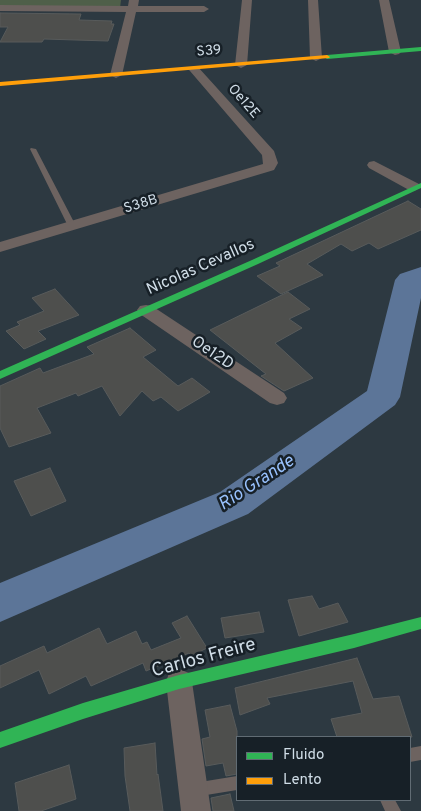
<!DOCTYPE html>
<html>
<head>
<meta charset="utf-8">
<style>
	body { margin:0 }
	#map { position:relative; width:421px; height:811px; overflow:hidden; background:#2d3941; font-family:Overpass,sans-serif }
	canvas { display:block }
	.legend { position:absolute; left:236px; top:736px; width:175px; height:65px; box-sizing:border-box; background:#172027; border:1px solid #616c74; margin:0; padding:6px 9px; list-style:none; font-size:15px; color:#d0dde7 }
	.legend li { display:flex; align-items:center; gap:10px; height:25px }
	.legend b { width:25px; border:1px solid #616c74 }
</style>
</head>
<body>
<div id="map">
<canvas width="421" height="811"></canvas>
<ul class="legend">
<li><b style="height:6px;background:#30b455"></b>Fluido</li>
<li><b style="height:6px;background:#ff9f0a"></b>Lento</li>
</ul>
</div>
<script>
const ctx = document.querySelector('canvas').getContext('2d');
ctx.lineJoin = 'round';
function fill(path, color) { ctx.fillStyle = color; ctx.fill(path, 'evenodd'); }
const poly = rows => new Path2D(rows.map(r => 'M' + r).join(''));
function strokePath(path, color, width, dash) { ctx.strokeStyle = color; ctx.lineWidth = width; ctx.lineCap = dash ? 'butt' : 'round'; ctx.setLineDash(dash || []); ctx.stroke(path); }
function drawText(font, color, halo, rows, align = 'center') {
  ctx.font = font + ' Overpass,sans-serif'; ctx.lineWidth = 5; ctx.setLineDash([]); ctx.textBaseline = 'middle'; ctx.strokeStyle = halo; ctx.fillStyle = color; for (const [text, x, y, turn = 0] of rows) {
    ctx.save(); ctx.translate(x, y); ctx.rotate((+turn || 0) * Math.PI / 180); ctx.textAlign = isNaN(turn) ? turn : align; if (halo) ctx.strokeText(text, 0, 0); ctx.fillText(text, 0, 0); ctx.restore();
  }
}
fill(poly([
	[0,0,121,0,120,8,0,7]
]), '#4f5f49');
fill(poly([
	[421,267,421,298,400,397,395,405,248,514,0,622,0,583,220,492,367,391,395,280,400,274,421,267]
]), '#5c7598');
const building = poly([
	[0,13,81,14,79,20,112,21,111,24,114,24,108,41,44,39,42,42,0,42,8,27,0,27,0,13],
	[408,201,421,209,421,230,378,249,369,243,352,251,341,244,307,264,323,275,281,294,257,276,280,266,276,263,408,201],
	[55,289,79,315,38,331,46,339,24,349,6,331,20,325,17,322,44,311,32,298,55,289],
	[288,292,310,309,289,319,302,328,275,343,313,378,284,391,261,376,266,374,210,330,288,292],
	[130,328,156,350,143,357,178,386,192,378,210,392,178,411,161,397,153,401,142,391,120,416,102,386,78,396,76,393,37,408,51,433,9,447,0,428,0,386,40,368,43,373,94,354,87,347,130,328],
	[50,468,66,501,31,516,14,481,50,468],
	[312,596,319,609,338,603,348,622,299,636,288,600,312,596],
	[259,612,264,632,225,638,221,618,259,612],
	[187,616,207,648,191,656,189,653,146,671,143,663,91,686,86,676,49,694,39,670,0,688,0,666,44,646,47,653,99,628,107,644,136,631,142,644,147,642,151,650,181,638,172,623,187,616],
	[357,658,373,699,399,696,412,737,337,737,331,719,362,713,353,681,267,698,270,704,240,715,235,688,357,658],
	[230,705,237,731,237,774,226,776,223,763,206,766,202,739,210,737,205,710,230,705],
	[155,743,157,775,158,774,163,811,130,811,125,776,124,748,155,743],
	[69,765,76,799,41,811,19,811,15,783,69,765],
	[230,794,234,811,213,811,211,798,230,794]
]);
fill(building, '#4e4f4d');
strokePath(building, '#585b5b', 1);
fill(poly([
	[31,148,36,149,76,226,75,228,69,228,68,226,30,149,31,148],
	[421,746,421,760,410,762,410,748,421,746],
	[237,776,237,790,194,797,189,795,187,790,189,785,194,783,237,776],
	[380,800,395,800,401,811,385,811,380,800]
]), '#6d6360');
fill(poly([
	[129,0,139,0,138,6,204,6,209,9,204,12,136,12,122,75,116,78,110,75,126,12,0,11,0,5,128,6,129,0],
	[242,0,252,0,247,65,241,68,235,65,242,0],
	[308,0,318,0,322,58,316,61,310,58,308,0],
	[379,0,389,0,401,52,399,54,395,55,389,52,379,0],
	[194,66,198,67,274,151,278,163,274,170,0,252,0,242,263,164,262,155,190,71,188,69,194,66],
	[374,161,419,184,421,187,414,191,409,190,369,168,367,165,369,162,374,161],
	[146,305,152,306,284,393,287,398,284,403,277,405,270,403,140,314,137,310,140,306,146,305],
	[179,669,189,673,192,682,211,811,181,811,166,682,169,673,179,669]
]), '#6d6360');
fill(poly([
	[421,47,421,51,327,59,324,57,327,55,421,47],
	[421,183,421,188,258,264,0,379,0,371,252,260,421,183],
	[421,617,421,629,354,648,179,689,83,719,0,748,0,732,83,703,179,675,354,634,421,617]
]), '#30b455');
fill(poly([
	[327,55,330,57,329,58,0,86,0,82,327,55]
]), '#ff9f0a');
drawText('14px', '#d0dde7', '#172027', [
	["S39",209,52,-5],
	["Oe12E",243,102,49],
	["S38B",141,205,-17]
]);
drawText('16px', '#d0dde7', '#172027', [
	["Nicolas Cevallos",201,268,-24],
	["Oe12D",212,354,34]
]);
drawText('italic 18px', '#98c1fd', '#172027', [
	["Rio Grande",257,484,-33]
]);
drawText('19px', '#d0dde7', '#172027', [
	["Carlos Freire",204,659,-15]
]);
</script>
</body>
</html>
